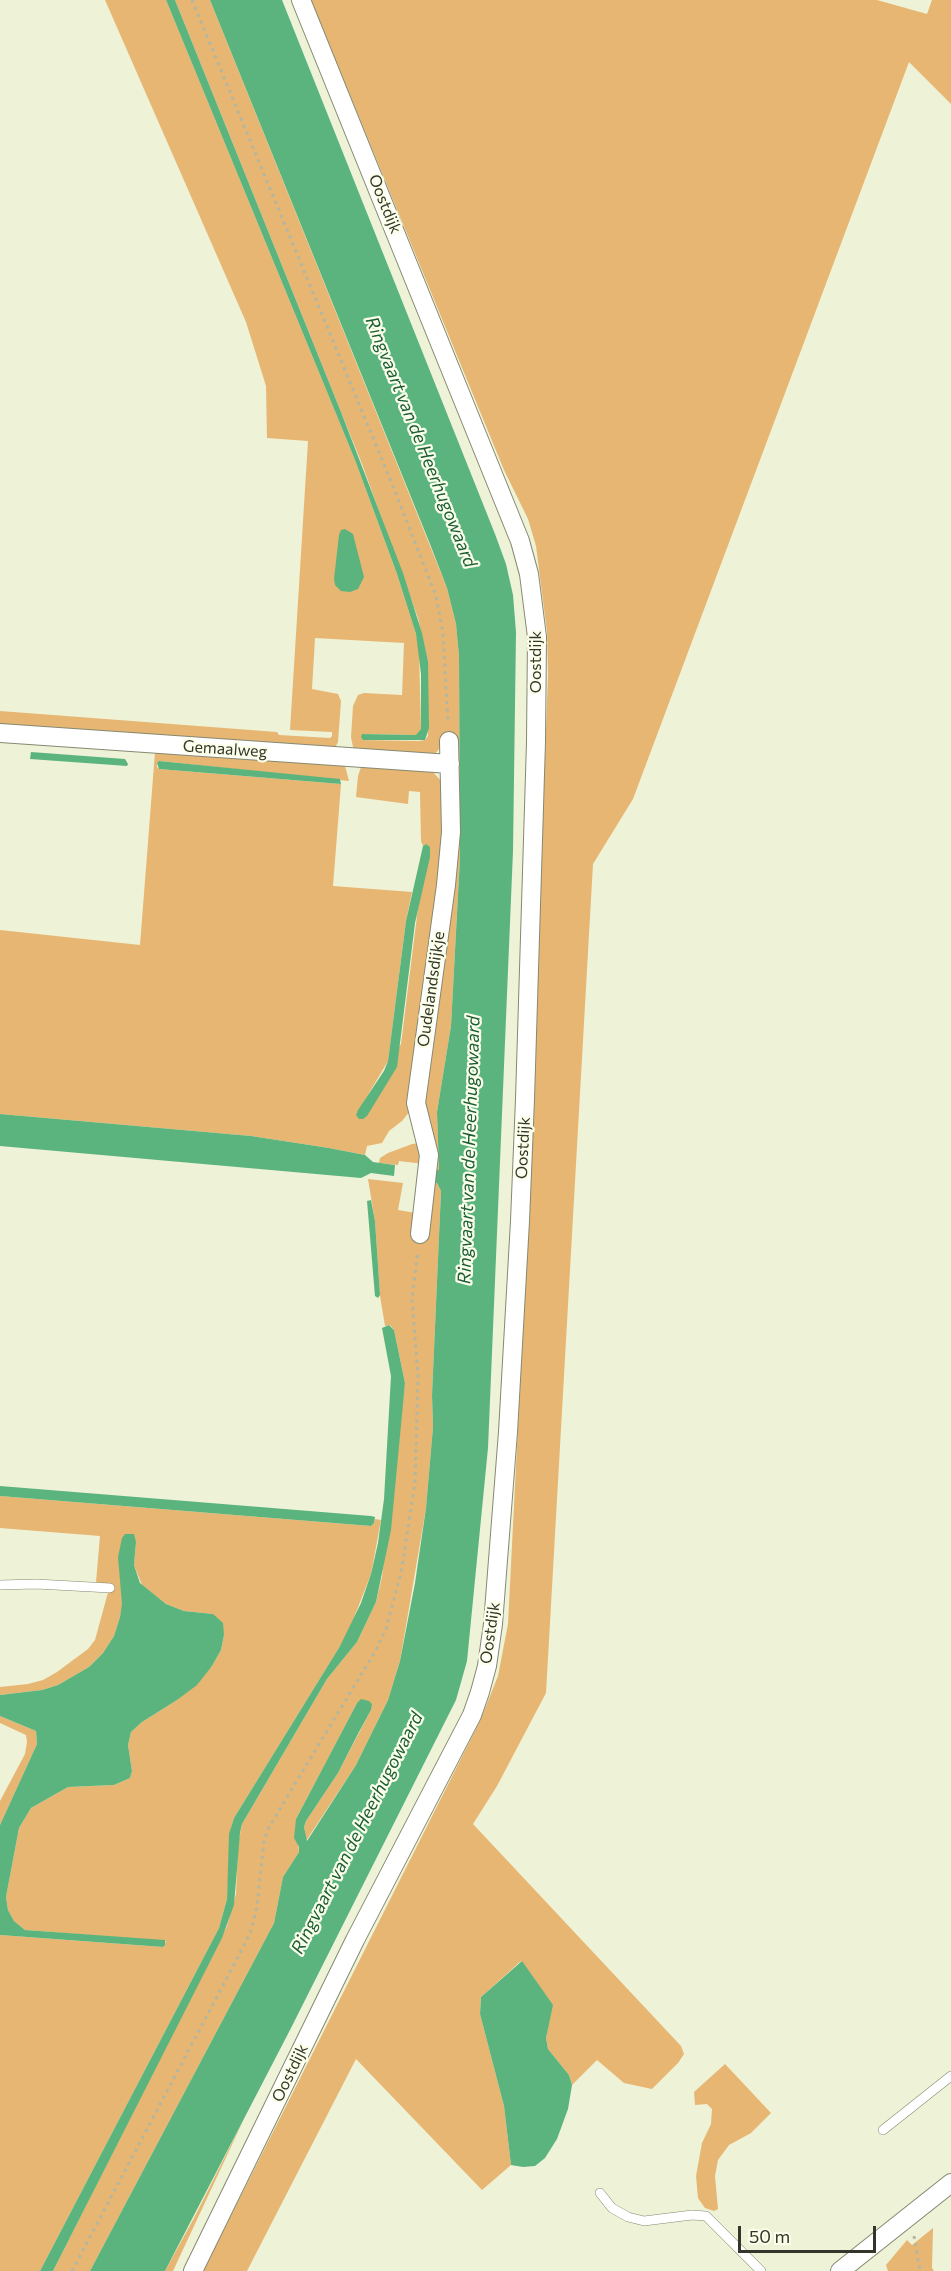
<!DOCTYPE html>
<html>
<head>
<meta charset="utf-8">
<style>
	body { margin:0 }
	#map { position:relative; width:951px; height:2271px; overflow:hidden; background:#eef2d7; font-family:Commissioner,sans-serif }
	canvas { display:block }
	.scale { position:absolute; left:738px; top:2226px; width:138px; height:27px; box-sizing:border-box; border:3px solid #34352b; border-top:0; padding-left:8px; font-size:18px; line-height:21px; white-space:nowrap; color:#34352b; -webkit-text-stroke:4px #fbffe9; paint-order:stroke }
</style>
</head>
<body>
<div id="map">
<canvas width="951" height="2271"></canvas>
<div class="scale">50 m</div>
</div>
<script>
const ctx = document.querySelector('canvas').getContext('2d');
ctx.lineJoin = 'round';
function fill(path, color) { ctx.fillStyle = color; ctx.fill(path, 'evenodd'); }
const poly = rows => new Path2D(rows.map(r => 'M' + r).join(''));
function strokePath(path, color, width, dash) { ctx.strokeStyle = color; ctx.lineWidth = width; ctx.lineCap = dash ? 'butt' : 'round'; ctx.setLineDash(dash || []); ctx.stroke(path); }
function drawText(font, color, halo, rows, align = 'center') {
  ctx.font = font + ' Commissioner,sans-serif'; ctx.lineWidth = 4.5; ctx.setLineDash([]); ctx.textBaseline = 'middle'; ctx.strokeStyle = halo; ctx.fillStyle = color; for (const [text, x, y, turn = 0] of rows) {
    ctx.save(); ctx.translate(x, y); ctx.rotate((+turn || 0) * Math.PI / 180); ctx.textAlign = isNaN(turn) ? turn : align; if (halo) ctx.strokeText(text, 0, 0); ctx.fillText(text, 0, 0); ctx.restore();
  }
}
fill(poly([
	[105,0,166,0,355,460,397,574,416,634,419,651,421,729,417,735,362,734,363,740,419,741,425,740,428,736,428,661,418,618,362,464,175,0,210,0,447,588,456,624,459,656,460,857,451,1026,437,1112,439,1171,435,1170,422,1111,448,905,440,748,433,756,361,754,353,747,351,737,353,706,358,695,364,693,402,695,404,643,315,638,312,689,338,694,341,701,338,742,335,748,0,729,0,711,277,732,279,735,330,738,332,736,332,732,290,730,308,441,267,438,266,386,246,322],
	[311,0,877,0,927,14,932,0,951,0,951,104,909,62,633,799,593,864,546,1693,497,1786,473,1824,681,2046,684,2054,678,2063,652,2089,624,2083,597,2060,572,2085,569,2075,548,2049,546,2038,548,2025,534,1979,521,1961,481,1997,480,2014,504,2106,511,2165,482,2190,356,2059,247,2271,203,2271,480,1721,498,1676,508,1624,528,1228,548,674,547,632,536,546,528,519,504,470],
	[155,752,344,762,349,781,160,761,157,763,157,767,159,769,341,784,333,886,412,892,406,921,388,1061,356,1115,401,1044,426,844,423,846,421,841,420,792,409,791,408,804,356,797,358,776,362,764,426,770,433,772,442,782,445,830,410,1111,402,1121,389,1131,382,1143,367,1146,365,1155,329,1148,251,1136,0,1114,0,930,140,945],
	[421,1143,424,1164,399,1161,398,1165,379,1163,380,1158,388,1153,412,1144],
	[368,1179,403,1183,398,1210,416,1213,433,1182,437,1183,441,1191,432,1395,433,1427,426,1508,400,1661,388,1700,356,1765,306,1841,304,1827,306,1821,338,1773,371,1710,357,1703,296,1819,299,1852,283,1877,274,1923,90,2271,53,2271,227,1926,236,1894,238,1845,242,1824,327,1679,357,1642,376,1602,382,1577,405,1383,394,1330,390,1325,385,1326,380,1296,375,1221],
	[0,1496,371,1526,374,1523,375,1519,381,1520,371,1574,348,1633,234,1818,231,1828,227,1899,219,1928,40,2271,0,2271,0,1935,163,1947,166,1941,25,1930,14,1921,8,1910,6,1897,19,1828,31,1808,68,1787,114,1785,130,1778,132,1771,128,1745,131,1732,142,1722,177,1700,212,1666,221,1650,224,1635,213,1614,184,1611,166,1604,142,1585,134,1565,136,1542,120,1617,114,1636,103,1653,89,1667,58,1685,42,1690,0,1695,0,1687,28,1684,43,1680,57,1672,88,1649,95,1640,110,1585,96,1582,100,1536,0,1528],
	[0,1716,36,1731,37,1744,0,1825,0,1801,25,1754,27,1742,26,1735,0,1723],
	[725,2064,771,2113,751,2133,729,2145,718,2160,715,2176,718,2209,714,2211,705,2208,698,2198,696,2176,702,2143,711,2124,712,2109,707,2104,695,2105,694,2092],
	[244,2119,173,2271,165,2271,194,2218],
	[933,2228,932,2268,934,2271,888,2271,886,2265,907,2240,912,2245]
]), '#e7b672');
fill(poly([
	[166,0,175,0,341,412,403,573,422,633,428,661,429,728,425,740,363,740,361,737,362,734,416,735,421,729,421,674,416,634,397,574,355,460],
	[210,0,282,0,495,534,506,564,513,595,516,632,513,851,488,1448,467,1661,456,1700,290,2030,165,2271,90,2271,274,1923,283,1877,299,1852,299,1847,294,1838,296,1819,357,1703,361,1699,369,1701,372,1704,371,1710,359,1732,338,1773,306,1821,304,1827,307,1841,356,1765,388,1700,400,1661,415,1583,426,1508,433,1427,432,1395,441,1191,437,1183,433,1182,421,1168,439,1170,437,1112,451,1026,460,857,459,656,456,624,447,588,430,544],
	[345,529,353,534,364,577,358,589,350,592,341,591,335,585,334,579,339,535,341,530],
	[31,752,125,759,128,764,127,766,30,759],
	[159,761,340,779,341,784,159,769,157,763],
	[426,844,430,847,430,857,415,923,397,1067,367,1116,363,1119,359,1119,356,1115,358,1110,384,1071,388,1061,406,921,423,846],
	[0,1114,251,1136,329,1148,365,1155,373,1162,395,1165,394,1176,371,1173,361,1178,0,1146],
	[371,1200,375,1221,380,1295,378,1298,375,1296,367,1201],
	[389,1325,394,1330,405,1383,391,1530,376,1602,357,1642,327,1679,242,1824,240,1833,234,1905,222,1938,53,2271,40,2271,219,1928,227,1899,229,1834,234,1818,340,1646,361,1603,371,1574,378,1543,384,1499,391,1376,382,1328],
	[0,1486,371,1516,375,1517,374,1523,371,1526,0,1496],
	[125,1534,134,1534,136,1542,134,1565,140,1583,166,1604,184,1611,213,1614,223,1623,224,1635,221,1650,212,1666,197,1685,177,1700,142,1722,131,1732,128,1745,132,1771,130,1778,114,1785,68,1787,31,1808,19,1828,6,1897,8,1910,14,1921,25,1930,165,1940,165,1945,163,1947,0,1935,0,1825,37,1744,36,1731,0,1716,0,1695,42,1690,58,1685,89,1667,103,1653,114,1636,120,1617,122,1604,118,1557,122,1538],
	[522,1961,553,2005,546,2038,548,2049,569,2075,572,2085,568,2109,557,2139,545,2158,535,2166,523,2167,511,2165,504,2106,480,2014,481,1997]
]), '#5bb47e');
const lane = poly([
	[0,1585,36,1584,110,1588],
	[883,2130,951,2076],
	[600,2193,612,2208,628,2217,644,2221,692,2215,706,2216,761,2271]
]);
const street = poly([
	[0,733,450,764],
	[420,1234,429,1155,416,1103,446,885,451,832,449,741],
	[193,2271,355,1940,472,1715,480,1692,487,1666,493,1624,508,1432,520,1221,525,1099,536,742,537,637,529,574,520,541,301,0],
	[840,2271,951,2183]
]);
strokePath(lane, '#858971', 10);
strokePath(street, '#858971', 20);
strokePath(poly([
	[192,0,390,479,436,596,443,633,448,723],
	[914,2236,920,2271],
	[72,2271,250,1934,257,1907,264,1840,269,1827,376,1650,386,1629,401,1573,415,1483,418,1376,412,1298,418,1251]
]), '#b3b6a0', 3, [3, 4.5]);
strokePath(lane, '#fff', 9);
strokePath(street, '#fff', 18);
drawText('16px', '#34352b', '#fbffe9', [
	["Oostdijk",385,204,68],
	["Oostdijk",536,662,-90],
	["Gemaalweg",225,749,4],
	["Oudelandsdijkje",431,989,-82],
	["Oostdijk",523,1148,-87],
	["Oostdijk",490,1633,-82],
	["Oostdijk",290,2073,-64]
]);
drawText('italic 18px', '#1c5d39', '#fbffe9', [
	["Ringvaart van de Heerhugowaard",421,442,68],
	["Ringvaart van de Heerhugowaard",469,1150,-88],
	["Ringvaart van de Heerhugowaard",357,1833,-63]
]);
</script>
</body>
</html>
